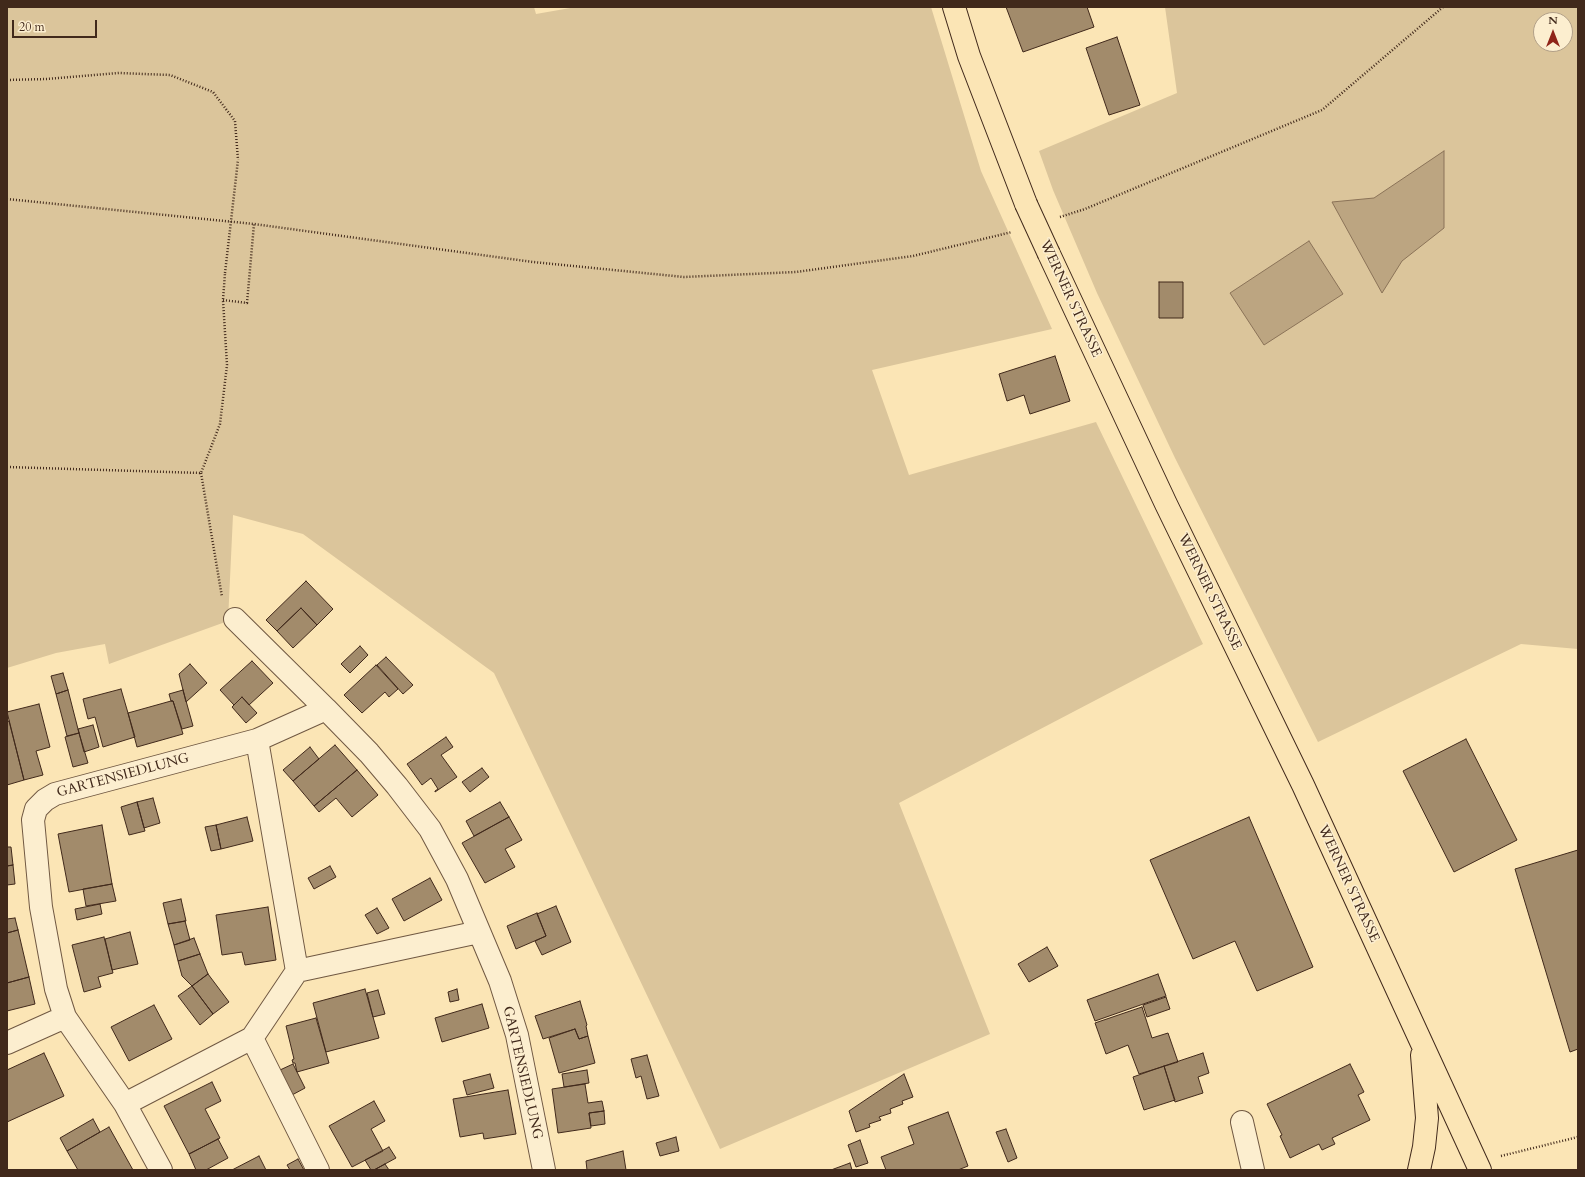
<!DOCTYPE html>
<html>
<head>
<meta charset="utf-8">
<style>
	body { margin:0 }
	#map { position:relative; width:1585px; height:1177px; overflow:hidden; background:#fbe5b5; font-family:Cardo,serif }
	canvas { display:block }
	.frame { position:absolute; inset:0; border:8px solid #41291b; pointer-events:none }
	.north { position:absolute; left:1533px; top:12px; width:40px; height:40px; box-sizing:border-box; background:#fceecf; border:1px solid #b19f87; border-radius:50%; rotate:0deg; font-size:11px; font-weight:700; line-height:16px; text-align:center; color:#41291b }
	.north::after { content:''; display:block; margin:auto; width:14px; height:18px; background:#8f2418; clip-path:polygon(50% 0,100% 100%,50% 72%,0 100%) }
	.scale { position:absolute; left:12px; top:20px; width:85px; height:18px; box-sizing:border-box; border:2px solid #41291b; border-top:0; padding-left:5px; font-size:12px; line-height:14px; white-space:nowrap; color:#41291b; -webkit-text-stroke:3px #fceecf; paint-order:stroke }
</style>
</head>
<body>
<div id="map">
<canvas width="1585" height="1177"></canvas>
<div class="frame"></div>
<div class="north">N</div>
<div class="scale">20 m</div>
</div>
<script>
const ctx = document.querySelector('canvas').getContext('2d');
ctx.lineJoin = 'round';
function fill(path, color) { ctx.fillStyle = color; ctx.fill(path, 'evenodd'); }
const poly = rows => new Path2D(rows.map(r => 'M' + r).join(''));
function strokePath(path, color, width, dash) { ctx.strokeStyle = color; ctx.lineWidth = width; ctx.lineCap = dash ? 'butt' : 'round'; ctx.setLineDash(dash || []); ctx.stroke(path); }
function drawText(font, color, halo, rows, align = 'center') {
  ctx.font = font + ' Cardo,serif'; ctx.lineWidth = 3; ctx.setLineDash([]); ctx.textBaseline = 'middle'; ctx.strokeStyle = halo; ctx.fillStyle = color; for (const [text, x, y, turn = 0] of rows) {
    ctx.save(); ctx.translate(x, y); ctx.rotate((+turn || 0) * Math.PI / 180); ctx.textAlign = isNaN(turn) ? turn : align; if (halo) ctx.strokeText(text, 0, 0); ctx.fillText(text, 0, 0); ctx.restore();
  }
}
fill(poly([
	[7,7,534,7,536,14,576,7,931,7,981,171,1052,329,872,370,909,475,1096,422,1203,644,899,803,990,1034,720,1149,494,673,303,534,233,515,228,621,109,664,105,644,56,653,7,668],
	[1165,7,1578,7,1578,649,1521,644,1318,742,1175,458,1097,293,1053,190,1039,151,1177,93],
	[1541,20,1565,20,1565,44,1541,44]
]), '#dbc59b');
const water = poly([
	[1444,151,1444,228,1402,261,1382,293,1332,202,1374,198,1444,151],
	[1309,241,1343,294,1264,345,1230,293,1309,241]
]);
fill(water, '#bca581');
strokePath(water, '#8b7358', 1);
const building = poly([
	[1006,7,1087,7,1094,27,1023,52,1006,7],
	[1117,37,1140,105,1109,115,1086,48,1117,37],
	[1159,282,1183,282,1183,318,1159,318,1159,282],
	[1055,356,1070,401,1030,414,1024,395,1007,401,999,374,1055,356],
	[306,581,333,609,317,625,301,608,277,631,266,620,306,581],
	[301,608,317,625,293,648,277,631,301,608],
	[360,646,368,655,350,673,341,664,360,646],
	[386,657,413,685,403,694,377,665,386,657],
	[252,661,273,683,249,705,242,697,234,705,220,690,252,661],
	[190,664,207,683,186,702,179,674,190,664],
	[376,665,398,689,389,697,385,692,362,713,344,695,376,665],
	[63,673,68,690,56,694,51,676,63,673],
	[121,689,135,737,103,747,95,717,88,719,83,699,121,689],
	[68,690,79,733,67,736,56,694,68,690],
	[183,690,193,726,182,729,173,701,171,701,169,694,183,690],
	[242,697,257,713,246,723,232,707,242,697],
	[171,701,173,701,183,734,137,747,128,713,171,701],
	[39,704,50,747,36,751,43,775,24,780,7,712,39,704],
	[9,721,24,780,7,785,7,722,9,721],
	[93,725,99,747,84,752,78,729,93,725],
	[79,733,88,763,73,767,65,737,79,733],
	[446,737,453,747,441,755,457,777,435,792,435,791,438,789,431,778,422,785,407,764,446,737],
	[1466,739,1517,840,1454,872,1403,771,1466,739],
	[335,745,357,770,314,806,293,781,335,745],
	[310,747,319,759,293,781,283,770,310,747],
	[482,768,489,777,470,792,462,782,482,768],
	[357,770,378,795,352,817,336,798,319,812,314,806,357,770],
	[153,798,160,823,144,828,137,802,153,798],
	[137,802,145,831,129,835,121,807,137,802],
	[500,802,509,817,474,836,466,821,500,802],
	[247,817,253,841,221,849,216,825,247,817],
	[509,817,522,840,505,849,515,867,485,883,462,843,509,817],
	[1249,817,1313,967,1257,991,1235,941,1193,959,1150,860,1249,817],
	[102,825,112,884,69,892,58,834,102,825],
	[216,825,221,849,211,851,205,827,216,825],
	[7,847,11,847,13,865,7,866,7,847],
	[1578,850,1578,1049,1570,1052,1515,869,1578,850],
	[13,865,15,884,7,885,7,866,13,865],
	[330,866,336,877,314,889,308,878,330,866],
	[430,878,442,900,404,921,392,899,430,878],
	[112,884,116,901,86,906,83,889,112,884],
	[181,899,186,921,168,924,163,903,181,899],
	[100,904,102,914,77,920,75,909,100,904],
	[556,906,571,942,542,955,535,941,546,936,537,914,556,906],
	[268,907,276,960,245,965,242,952,222,955,216,915,268,907],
	[377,908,389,928,377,934,365,915,377,908],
	[537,913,546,936,516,949,507,926,537,913],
	[15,918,18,930,7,933,7,919,15,918],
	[185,921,190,940,174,945,168,924,185,921],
	[18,930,29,977,7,983,7,933,18,930],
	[130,932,138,964,112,970,105,939,130,932],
	[104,937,113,973,98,977,101,987,84,992,72,945,104,937],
	[194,938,200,954,178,961,174,945,194,938],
	[1047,947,1058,966,1029,982,1018,964,1047,947],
	[200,954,208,974,192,986,182,976,178,961,200,954],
	[208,974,229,1002,213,1014,192,986,208,974],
	[1158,974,1166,996,1095,1021,1087,1000,1158,974],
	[29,977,35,1004,7,1011,7,983,29,977],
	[192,986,213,1014,200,1025,178,996,192,986],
	[365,989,379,1038,326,1052,313,1003,365,989],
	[457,989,459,1000,450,1002,448,992,457,989],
	[378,990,385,1014,373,1017,367,993,378,990],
	[1166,997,1170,1009,1147,1017,1143,1005,1166,997],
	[580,1001,587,1025,586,1026,588,1036,579,1039,575,1029,543,1039,535,1016,580,1001],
	[482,1004,489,1028,442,1042,435,1018,482,1004],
	[154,1005,172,1039,129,1061,111,1027,154,1005],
	[1142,1007,1152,1038,1168,1033,1178,1062,1139,1074,1128,1045,1106,1054,1095,1023,1142,1007],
	[316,1018,329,1063,297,1072,295,1063,293,1063,292,1060,294,1059,286,1026,316,1018],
	[575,1029,579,1039,588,1036,595,1063,559,1073,549,1038,575,1029],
	[44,1053,64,1096,7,1122,7,1070,44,1053],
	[1203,1053,1209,1073,1198,1077,1203,1093,1175,1102,1164,1066,1203,1053],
	[647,1055,659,1096,647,1099,641,1076,636,1078,631,1059,647,1055],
	[293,1064,305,1088,292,1095,280,1070,293,1064],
	[1350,1064,1364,1092,1358,1095,1370,1120,1332,1138,1335,1144,1322,1150,1319,1144,1290,1158,1280,1136,1282,1135,1267,1104,1350,1064],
	[1164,1066,1175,1100,1144,1110,1133,1077,1164,1066],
	[587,1070,589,1083,564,1087,562,1074,587,1070],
	[490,1074,494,1088,467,1095,463,1081,490,1074],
	[904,1074,913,1097,902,1101,903,1104,890,1109,891,1113,879,1117,881,1120,869,1124,870,1127,856,1132,849,1111,904,1074],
	[212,1082,221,1101,205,1109,220,1138,189,1154,164,1106,212,1082],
	[585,1084,588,1103,602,1101,604,1111,589,1113,591,1128,558,1133,552,1089,585,1084],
	[508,1090,516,1134,484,1139,483,1133,460,1137,453,1099,508,1090],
	[374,1101,385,1121,371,1129,383,1151,352,1167,329,1126,374,1101],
	[604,1111,605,1124,591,1126,589,1113,604,1111],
	[948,1112,968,1166,958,1170,886,1170,881,1157,914,1144,908,1127,948,1112],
	[93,1119,100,1132,67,1151,60,1138,93,1119],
	[109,1127,133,1170,78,1170,67,1151,109,1127],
	[1006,1129,1017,1158,1008,1162,996,1132,1006,1129],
	[676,1137,679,1151,660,1156,656,1143,676,1137],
	[218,1139,228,1158,206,1170,196,1170,189,1154,218,1139],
	[860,1140,868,1163,856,1167,848,1145,860,1140],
	[389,1147,396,1158,374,1170,371,1170,365,1160,389,1147],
	[623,1151,626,1170,587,1170,586,1161,623,1151],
	[259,1156,266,1170,232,1170,259,1156],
	[298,1159,304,1170,290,1170,287,1165,298,1159],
	[850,1163,852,1170,831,1170,850,1163],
	[385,1164,389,1170,374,1170,385,1164]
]);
fill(building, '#a28b6b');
strokePath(building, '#41291b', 1);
const minor = poly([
	[235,619,326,709],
	[257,740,297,971],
	[252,1038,318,1170],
	[7,1043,65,1017],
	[125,1104,252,1038,297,971,479,932],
	[1242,1122,1253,1170],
	[161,1170,125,1104,65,1017,56,989,41,907,33,820,36,809,45,800,55,794,257,740,326,709,369,753,397,786,430,829,457,879,500,981,517,1035,544,1170]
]);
const major = poly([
	[954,7,969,56,1026,204],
	[1049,254,1166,504,1303,785,1480,1170],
	[1419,1170,1424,1147,1427,1118,1422,1055]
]);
strokePath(minor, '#705842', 24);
strokePath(major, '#41291b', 24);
strokePath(poly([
	[7,80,46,79,119,73,170,75,213,92,235,121,238,160],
	[7,199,254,224,533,262,684,277,796,272,913,256,1012,232],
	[1060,217,1085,209,1322,110,1443,7],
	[223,300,247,303,254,224],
	[7,467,201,473,220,424,227,365,223,300,225,273],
	[201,473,222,597],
	[1501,1156,1578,1137]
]), '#41291b', 2.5, [1, 2]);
strokePath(minor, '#fceecf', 22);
strokePath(major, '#fbe5b5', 22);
const majorBridge = poly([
	[1026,204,1049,254]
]);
strokePath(majorBridge, '#41291b', 24, []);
strokePath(poly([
	[225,273,238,160]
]), '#41291b', 2.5, [1, 2]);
strokePath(majorBridge, '#fbe5b5', 22);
drawText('14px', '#41291b', '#fceecf', [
	["WERNER STRASSE",1070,299,65],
	["WERNER STRASSE",1209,592,64],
	["GARTENSIEDLUNG",123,776,-15],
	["WERNER STRASSE",1348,884,65],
	["GARTENSIEDLUNG",522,1073,77]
]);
</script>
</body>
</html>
